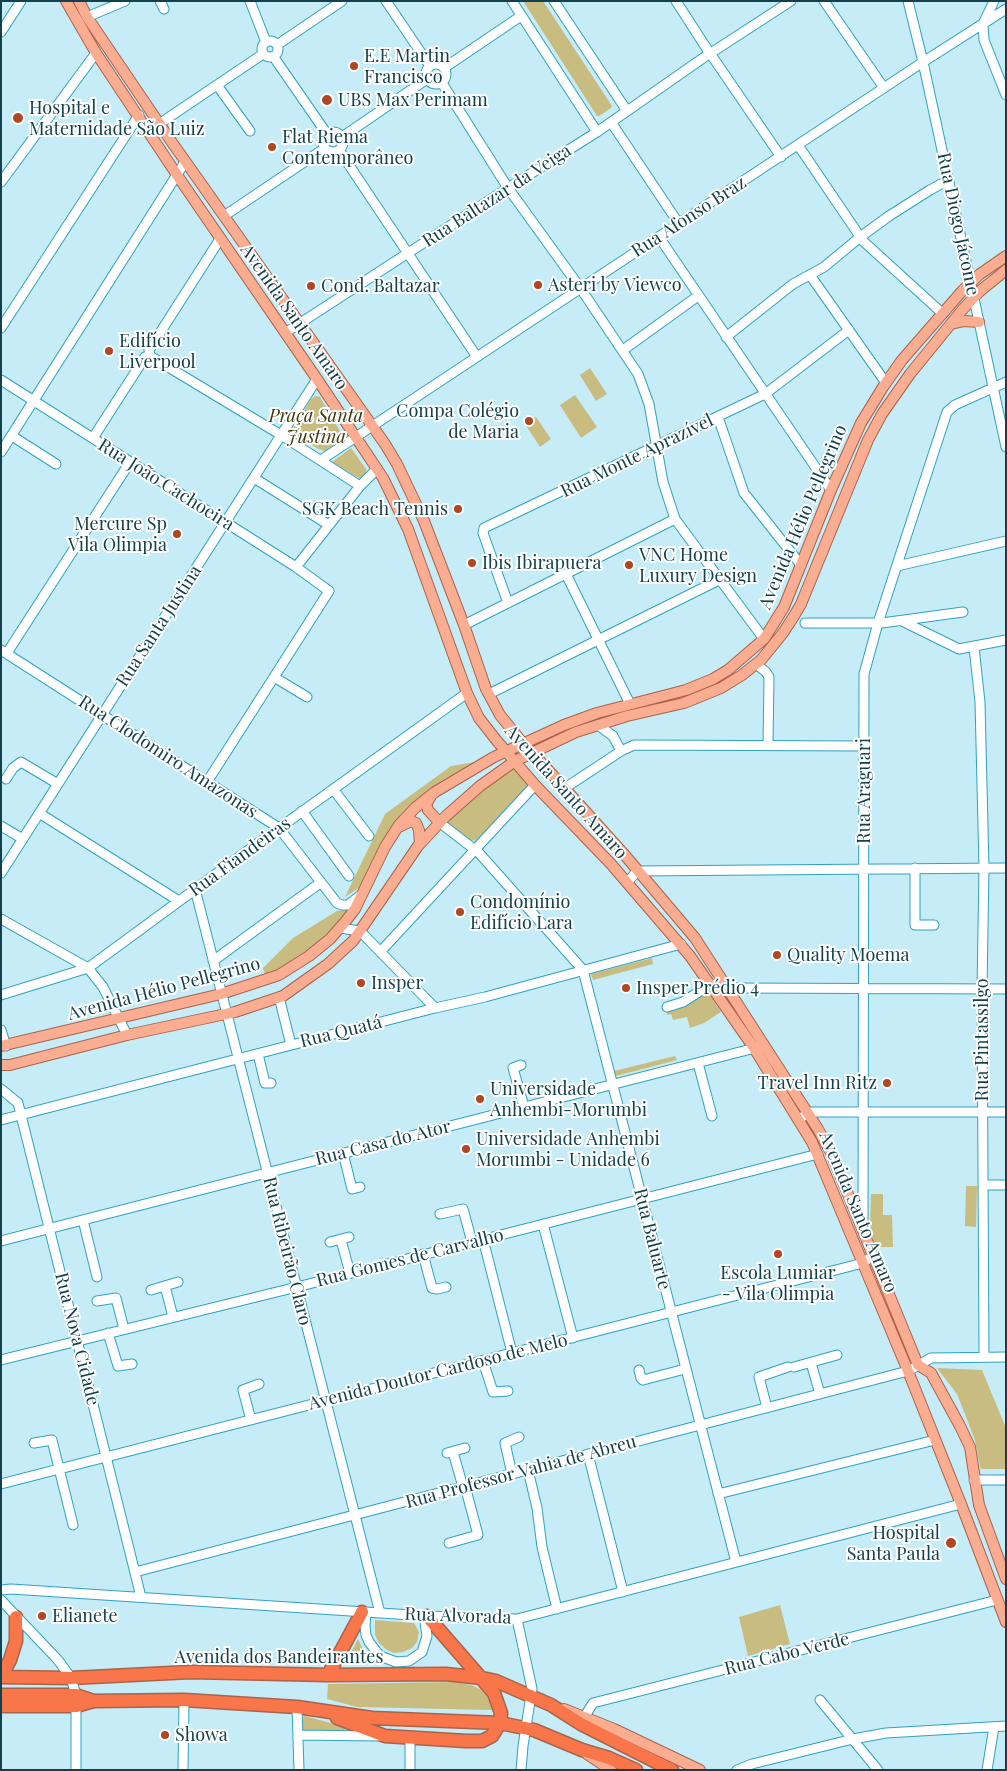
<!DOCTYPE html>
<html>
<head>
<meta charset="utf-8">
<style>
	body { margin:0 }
	#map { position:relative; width:1007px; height:1771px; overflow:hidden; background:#c6ecf8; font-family:"Playfair Display",serif }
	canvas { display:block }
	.frame { position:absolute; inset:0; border:2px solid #12404d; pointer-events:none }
</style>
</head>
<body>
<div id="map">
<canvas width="1007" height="1771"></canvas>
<div class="frame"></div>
</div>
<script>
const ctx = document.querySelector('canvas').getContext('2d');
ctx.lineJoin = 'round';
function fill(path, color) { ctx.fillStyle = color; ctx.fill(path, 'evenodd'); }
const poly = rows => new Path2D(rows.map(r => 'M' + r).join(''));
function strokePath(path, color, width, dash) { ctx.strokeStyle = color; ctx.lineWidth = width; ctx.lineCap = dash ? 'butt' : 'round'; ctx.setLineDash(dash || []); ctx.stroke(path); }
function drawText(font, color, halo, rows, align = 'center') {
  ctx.font = font + ' "Playfair Display",serif'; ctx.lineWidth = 4; ctx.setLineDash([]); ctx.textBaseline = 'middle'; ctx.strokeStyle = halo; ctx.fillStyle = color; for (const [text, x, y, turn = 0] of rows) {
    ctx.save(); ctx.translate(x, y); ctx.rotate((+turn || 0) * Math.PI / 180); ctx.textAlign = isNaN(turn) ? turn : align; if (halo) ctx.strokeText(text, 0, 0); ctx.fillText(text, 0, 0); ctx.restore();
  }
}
fill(poly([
	[523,1,543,1,612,106,611,108,599,116,597,116],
	[590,368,607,394,596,401,580,375],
	[575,395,597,427,581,438,560,405],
	[316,396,320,397,344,438,325,451,318,449,296,435,293,429,311,399],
	[536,417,551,439,540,447,525,424],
	[351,448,366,469,366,473,362,480,332,462],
	[475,762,427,792,360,887,345,897,385,814,451,766],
	[514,768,517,769,516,772,530,784,478,841,469,840,445,823,472,798],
	[349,909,342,919,305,955,266,977,263,968,293,938,337,911],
	[652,958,653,964,593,980,591,974],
	[709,988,716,998,713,1000,721,1012,704,1023,690,1028,687,1017,673,1020,671,1014,667,1015,666,1011],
	[675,1056,677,1060,616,1076,614,1071],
	[966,1186,977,1186,976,1227,965,1226],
	[871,1194,883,1194,883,1215,892,1215,893,1247,876,1247,873,1241,870,1224],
	[937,1368,982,1370,1006,1428,1006,1469,982,1469,980,1467,975,1440,957,1394],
	[780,1605,790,1644,748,1656,739,1617],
	[375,1620,414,1623,419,1632,417,1642,412,1648,403,1652,394,1653,387,1650,379,1643,375,1635],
	[358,1639,364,1652,371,1662,346,1662],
	[454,1682,471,1685,480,1689,492,1701,494,1707,491,1710,357,1707,327,1699,328,1684],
	[305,1716,345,1727,345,1734,304,1732,301,1731,302,1723,303,1717]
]), '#c8bc80');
const minor = poly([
	[160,1,164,9],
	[250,1,266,42],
	[386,1,430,66],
	[512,1,597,132],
	[554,1,627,111],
	[676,1,707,49],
	[824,1,884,88],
	[908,1,923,62,1006,447],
	[994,1,983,24,984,40,1006,95],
	[87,17,125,1],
	[1,32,21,1],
	'262 49a8 8 0 1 1 16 0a8 8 0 1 1-16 0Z',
	[277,45,342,1],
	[714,51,791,1],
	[273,56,327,134],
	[712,56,781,157],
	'426 74a10 10 0 1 1 20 0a10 10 0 1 1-20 0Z',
	[444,68,521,16],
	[442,83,508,188,581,289,638,374,649,404,663,482,675,519,764,639],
	[217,85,250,131],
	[611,122,679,224],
	[159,124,263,54],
	'323 142a10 10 0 1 1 20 0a10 10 0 1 1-20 0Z',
	[342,137,427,79],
	[798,145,863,241,942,313],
	[339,150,477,357],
	[1,182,96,53],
	[224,216,325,148],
	[659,237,831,490],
	[810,275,886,383],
	[1,328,139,115],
	[285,333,508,188,597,132,706,56],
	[726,337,793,284,824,267,859,238,889,216,930,190,941,184,948,182],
	[623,350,698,296],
	[150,356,281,435,360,486],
	[150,356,149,350,220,239],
	[1,380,296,567,329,591,207,782],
	[718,417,744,493,801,565],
	[12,436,56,464],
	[93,438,145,357,150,356],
	[1,452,185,162],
	[321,460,923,62,1006,9],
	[254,478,329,525],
	[897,566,1006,541],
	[296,567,360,486,377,469],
	[566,574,630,704],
	[508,603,483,533,484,528,765,394,849,330],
	[902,621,959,649,1006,640],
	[805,623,882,623,963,612],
	[464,625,675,519],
	[974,647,980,702,984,868,982,989,984,1357],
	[1,650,279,828,337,903,342,905,348,905,362,894],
	[7,653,130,462],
	[756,664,766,672,769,677,768,745],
	[274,677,307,697],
	[489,694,719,580],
	[598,725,613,736,621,751],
	[6,779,13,768,21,762,58,784],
	[565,788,621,751,634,745,864,746],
	[333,789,369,836],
	[302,811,349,876],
	[39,813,179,901],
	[439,822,479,853,583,970,736,1562],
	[1,826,23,839],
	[915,868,915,925,934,925],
	[1,873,317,379],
	[627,883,637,871,1006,868],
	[195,889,380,1613],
	[1,919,88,968,103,987,127,1035],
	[340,928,360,931,435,1008],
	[381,951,535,785],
	[213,961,320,883],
	[728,988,1006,989],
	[1,995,88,968,246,852,467,693],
	[279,997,291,1045],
	[667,1007,683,1002,711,984],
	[1,1030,6,1046],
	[258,1054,265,1083,271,1083],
	[698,1063,712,1116],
	[521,1065,513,1068,524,1107],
	[1,1089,18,1103,141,1597],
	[1,1120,435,1008,485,997,681,944],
	[799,1120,808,1112,1006,1112],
	[343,1153,352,1189,360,1187],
	[983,1185,1006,1185],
	[440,1214,463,1209,472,1242],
	[83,1220,97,1277],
	[543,1224,573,1338],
	[863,1228,864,674,878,623,947,412,955,405,1006,382],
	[483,1239,512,1353],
	[341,1240,350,1273],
	[1,1241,759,1047],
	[330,1242,349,1237],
	[423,1254,432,1288,437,1289,446,1287],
	[165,1286,173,1317],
	[151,1290,178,1282],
	[97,1301,116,1298,124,1329],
	[108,1333,118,1366,132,1364],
	[1,1360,297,1287,818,1154],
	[483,1361,493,1392,508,1391],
	[811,1363,820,1394],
	[794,1367,837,1355],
	[639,1370,641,1378,643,1380,685,1369],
	[767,1408,759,1377,788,1367],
	[251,1420,243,1390,259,1384],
	[34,1443,52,1440,73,1525],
	[453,1452,463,1487],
	[447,1453,465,1448],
	[588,1454,623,1592],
	[528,1470,537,1508,542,1547,557,1609],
	[512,1474,505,1443,519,1437],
	[974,1480,1006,1480],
	[1,1484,863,1263,872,1256],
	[718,1494,935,1440],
	[449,1543,478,1535,465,1486],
	[135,1572,908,1371,931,1358,1006,1357],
	[1,1590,11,1589,427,1616,517,1619,961,1504],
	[1,1600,58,1660,71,1678,76,1695,76,1770],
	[366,1612,365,1626,366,1635,369,1642,380,1656,396,1662,409,1661,422,1652,427,1636,424,1615],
	[517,1619,532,1689,523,1746,521,1770],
	[820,1700,878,1770],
	[297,1707,299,1770],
	[585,1716,593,1703,997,1600],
	[299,1735,378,1736],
	[410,1737,410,1770],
	[183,1770,184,1700],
	[737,1770,752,1764,853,1739,886,1733,1006,1726],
	[987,1770,994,1727]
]);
const major = poly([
	[66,1,96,53,177,175,317,379,383,478,408,529,467,693,479,718,497,741,535,785,611,864,690,956,754,1048,812,1142,908,1371,961,1504,1006,1622],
	[79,1,87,17,171,141,385,444,397,464,424,521,464,625,486,689,500,715,525,746,541,762,623,853,695,938,818,1129,831,1153,918,1365,931,1373,960,1426,970,1447,979,1505,1006,1579],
	[951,324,964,321,979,322],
	[431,796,426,804,428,810,439,822],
	[401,826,411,821,416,823,419,830,420,844],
	[1,1046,221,994,279,975,309,956,330,939,345,922,355,909,385,847,399,825,415,808,435,792,494,757,564,725,597,713,686,690,713,679,728,670,764,639,784,607,831,490,861,423,883,387,902,360,963,290,980,274,1006,256],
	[1,1065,10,1065,127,1035,235,1012,283,996,328,964,353,941,418,846,446,816,480,786,515,761,576,732,627,716,684,703,721,688,742,675,761,660,783,633,794,616,801,604,868,440,882,414,910,374,963,309,980,291,1006,270],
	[564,1709,614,1729,700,1770],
	[587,1754,611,1770]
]);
const highway = poly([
	[328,1675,362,1612],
	[1,1677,71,1678,191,1672,328,1675,446,1674,482,1678,496,1681,551,1705,581,1724,672,1770],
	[1,1677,10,1660,16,1641,16,1617],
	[1,1695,76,1695,94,1701],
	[1,1706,76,1706,94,1701,184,1700,297,1707,372,1718,500,1723,534,1730,582,1750,609,1758,636,1770],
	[337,1718,385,1736,466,1741,482,1741,492,1736,500,1723,501,1713,494,1693,427,1616]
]);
strokePath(minor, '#2fa2be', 11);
strokePath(major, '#a8634b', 12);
strokePath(highway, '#a8634b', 15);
strokePath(minor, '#fff', 9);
strokePath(major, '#fbad92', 10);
strokePath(highway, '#f9764a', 12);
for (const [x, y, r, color] of [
	[354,66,5,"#af4723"],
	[327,100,6,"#af4723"],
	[18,118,6,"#af4723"],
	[272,147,5,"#af4723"],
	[538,285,5,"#af4723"],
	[311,286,5,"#af4723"],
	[109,351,5,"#af4723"],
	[529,421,5,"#af4723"],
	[458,509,5,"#af4723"],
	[177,534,5,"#af4723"],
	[472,563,5,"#af4723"],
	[629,565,5,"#af4723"],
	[460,912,5,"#af4723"],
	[777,955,5,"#af4723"],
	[361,983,5,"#af4723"],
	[626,988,5,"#af4723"],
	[887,1083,5,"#af4723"],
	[480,1099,5,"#af4723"],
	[466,1149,5,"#af4723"],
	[778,1254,5,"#af4723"],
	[951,1543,6,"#af4723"],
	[42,1616,5,"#af4723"],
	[165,1735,5,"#af4723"]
]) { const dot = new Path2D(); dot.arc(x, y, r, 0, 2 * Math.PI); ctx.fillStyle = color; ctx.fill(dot); strokePath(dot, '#fff', 2); }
drawText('18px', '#12404d', '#fff', [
	["E.E Martin",364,56],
	["Francisco",364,77],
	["UBS Max Perimam",338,100],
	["Hospital e",29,108],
	["Maternidade São Luiz",29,129],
	["Flat Riema",282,137],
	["Contemporâneo",282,158],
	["Asteri by Viewco",548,285],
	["Cond. Baltazar",321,286],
	["Edifício",119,341],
	["Liverpool",119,362],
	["Compa Colégio",519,411,"right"],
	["de Maria",519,432,"right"],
	["SGK Beach Tennis",448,509,"right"],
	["Mercure Sp",167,524,"right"],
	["Vila Olimpia",167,545,"right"],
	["VNC Home",639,555],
	["Luxury Design",639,576],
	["Ibis Ibirapuera",482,563],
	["Condomínio",470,902],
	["Edifício Lara",470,923],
	["Quality Moema",787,955],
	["Insper",371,983],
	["Insper Prédio 4",636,988],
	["Travel Inn Ritz",877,1083,"right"],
	["Universidade",490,1089],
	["Anhembi-Morumbi",490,1110],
	["Universidade Anhembi",476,1139],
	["Morumbi - Unidade 6",476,1160],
	["Escola Lumiar",778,1273,"center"],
	["- Vila Olimpia",778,1294,"center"],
	["Hospital",940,1533,"right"],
	["Santa Paula",940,1554,"right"],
	["Elianete",52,1616],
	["Showa",175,1735]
], 'left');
drawText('18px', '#12404d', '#fff', [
	["Rua Baltazar da Veiga",497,196,-33],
	["Rua Afonso Braz",689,217,-33],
	["Rua Diogo Jácome",958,224,78],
	["Avenida Santo Amaro",294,317,55],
	["Rua Monte Aprazível",637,456,-26],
	["Rua João Cachoeira",166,485,32],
	["Avenida Hélio Pellegrino",803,517,-67],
	["Rua Santa Justina",159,626,-57],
	["Rua Clodomiro Amazonas",168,757,33],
	["Rua Araguari",864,791,-90],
	["Avenida Santo Amaro",566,792,48],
	["Rua Fiandeiras",240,857,-36],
	["Avenida Hélio Pellegrino",164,989,-15],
	["Rua Quatá",341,1032,-14],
	["Rua Pintassilgo",982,1040,-90],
	["Rua Casa do Ator",383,1143,-14],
	["Avenida Santo Amaro",858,1212,67],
	["Rua Baluarte",652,1239,76],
	["Rua Ribeirão Claro",287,1251,76],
	["Rua Gomes de Carvalho",410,1258,-14],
	["Rua Nova Cidade",77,1339,76],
	["Avenida Doutor Cardoso de Melo",438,1372,-14],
	["Rua Professor Vahia de Abreu",521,1472,-15],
	["Rua Alvorada",458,1616,2],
	["Rua Cabo Verde",787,1654,-14],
	["Avenida dos Bandeirantes",279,1657]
]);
drawText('italic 18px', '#3f3709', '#fff', [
	["Praça Santa",316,416],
	["Justina",316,437]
]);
</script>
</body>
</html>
